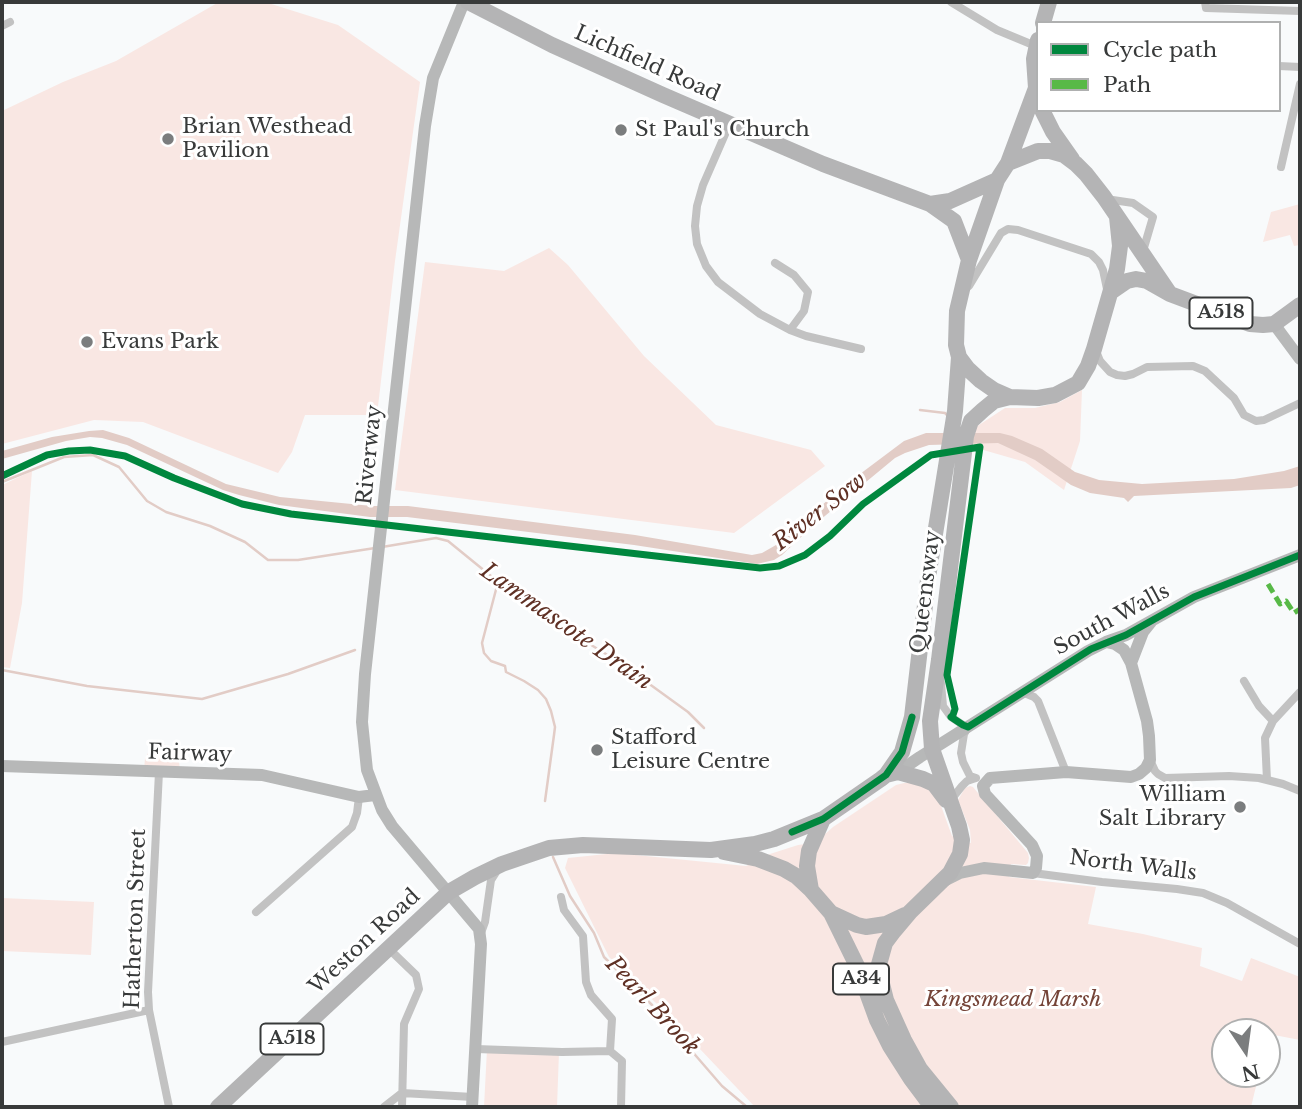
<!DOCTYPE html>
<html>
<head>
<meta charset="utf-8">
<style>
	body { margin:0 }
	#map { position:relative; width:1302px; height:1109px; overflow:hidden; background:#f8fafb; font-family:"Libre Baskerville",serif }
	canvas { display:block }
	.frame { position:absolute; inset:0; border:4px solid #383a3a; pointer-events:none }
	.legend { position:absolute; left:1036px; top:21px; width:245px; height:91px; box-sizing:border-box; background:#fff; border:2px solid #afb0b0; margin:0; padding:9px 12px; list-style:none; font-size:21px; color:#383a3a }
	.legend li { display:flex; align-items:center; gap:14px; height:35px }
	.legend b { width:35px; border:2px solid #afb0b0 }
	.north { position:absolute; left:1211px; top:1018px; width:70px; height:70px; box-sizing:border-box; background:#fff; border:2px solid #afb0b0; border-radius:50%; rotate:167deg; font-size:19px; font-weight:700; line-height:28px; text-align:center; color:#383a3a }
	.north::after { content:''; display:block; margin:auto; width:24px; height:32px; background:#7b7d7e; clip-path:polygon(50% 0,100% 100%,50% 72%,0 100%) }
</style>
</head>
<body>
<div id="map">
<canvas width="1302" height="1109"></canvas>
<div class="frame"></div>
<ul class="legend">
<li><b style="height:9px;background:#00873e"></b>Cycle path</li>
<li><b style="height:9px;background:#58b947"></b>Path</li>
</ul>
<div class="north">N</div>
</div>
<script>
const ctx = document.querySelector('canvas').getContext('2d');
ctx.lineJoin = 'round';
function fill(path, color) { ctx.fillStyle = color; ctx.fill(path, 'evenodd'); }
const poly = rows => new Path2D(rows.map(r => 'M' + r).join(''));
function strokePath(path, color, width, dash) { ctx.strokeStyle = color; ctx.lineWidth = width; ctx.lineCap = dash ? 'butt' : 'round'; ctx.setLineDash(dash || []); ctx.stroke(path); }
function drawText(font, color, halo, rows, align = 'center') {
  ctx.font = font + ' "Libre Baskerville",serif'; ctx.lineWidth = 6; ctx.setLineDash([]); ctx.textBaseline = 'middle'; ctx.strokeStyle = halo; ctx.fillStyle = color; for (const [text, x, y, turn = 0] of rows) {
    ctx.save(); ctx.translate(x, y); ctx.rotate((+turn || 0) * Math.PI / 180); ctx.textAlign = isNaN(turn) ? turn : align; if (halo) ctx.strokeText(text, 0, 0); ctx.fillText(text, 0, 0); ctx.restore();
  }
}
fill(poly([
	[219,2,265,2,338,25,420,82,395,261,377,415,305,415,292,452,278,473,143,422,94,420,2,444,2,111,63,82,116,61],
	[1300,204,1300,245,1294,246,1290,235,1263,242,1271,212],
	[549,248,568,265,644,356,716,425,811,450,825,466,734,533,395,490,425,262,504,271],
	[1082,390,1080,441,1064,490,1025,462,973,447,976,427,1005,408,1035,408,1060,402],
	[32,471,22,603,10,668,2,667,2,485],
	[160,743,169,746,178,752,180,771,144,769,145,759,152,745],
	[904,783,914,783,931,790,940,803,952,836,971,843,970,830,958,800,965,788,970,786,973,787,1028,853,1029,858,1028,863,1026,865,1011,864,1009,877,1096,887,1088,924,1143,934,1202,948,1200,966,1242,981,1251,958,1300,977,1300,1040,1269,1034,1267,1042,1267,1032,1225,1032,1225,1074,1259,1074,1251,1107,755,1107,662,1009,609,957,565,868,568,858,616,853,746,866,770,854,798,845,820,842,824,835,833,827,896,785],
	[2,898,94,902,91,955,2,951],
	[487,1049,559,1052,557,1107,484,1107]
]), '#f9e7e3');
fill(poly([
	[103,430,129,438,226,484,280,497,372,506,408,506,635,535,752,555,762,553,776,545,844,486,904,441,926,433,1000,433,1012,436,1042,449,1075,472,1099,480,1142,484,1234,479,1284,471,1300,466,1300,485,1291,488,1134,496,1128,502,1124,498,1090,493,1071,485,1035,460,998,443,929,445,905,453,895,458,814,525,782,555,774,560,757,564,634,545,407,517,370,517,279,505,239,495,223,490,127,445,102,438,90,437,66,441,2,459,2,451,52,437,89,431]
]), '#e2ccc6');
strokePath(poly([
	[920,410,945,413,947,415],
	[2,482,64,457,93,455,119,467,147,501,166,512,210,526,245,542,268,560,298,560,375,548],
	[382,547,436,538,448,541,529,607,619,662,688,712,704,728],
	[498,582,482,643,484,653,491,661,505,666,506,672,524,681,538,690,546,699,551,711,555,727,554,735,545,801],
	[2,670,87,686,202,699,288,674,355,650],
	[553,857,570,896,594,933,604,957,652,1005,722,1086,747,1107]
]), '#e2ccc6', 2.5);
strokePath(poly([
	[951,2,997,30,1038,47],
	[1205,2,1206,8,1300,11],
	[2,26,10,22],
	[1279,66,1300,67],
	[730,123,703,185,697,206,695,226,697,244,706,266,718,282,760,314,790,330,806,336,861,349],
	[1281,167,1300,84],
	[1106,199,1133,203,1153,217,1143,251],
	[775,263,794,275,808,292,804,311,790,330],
	[969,286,1001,233,1008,229,1018,230,1091,254,1099,262,1103,270,1107,289],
	[1096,351,1100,361,1110,372,1117,375,1125,376,1133,374,1147,367,1193,366,1205,371,1234,398,1244,415,1256,421,1264,420,1300,403],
	[1244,681,1259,706,1273,721],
	[941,683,943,706,951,717,963,725,968,727,964,734,961,753,963,762,970,776,976,778],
	[1022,692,1034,697,1038,701,1066,772],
	[1150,760,1155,771,1158,774,1165,778,1229,776,1259,778,1283,784,1300,791],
	[159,772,148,992,149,1010,169,1107],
	[1267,780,1265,738,1273,721,1300,692],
	[950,801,962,786,967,781,976,778],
	[1033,873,1102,882,1177,889,1203,893,1227,903,1300,944],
	[256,912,352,827,357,813,359,797],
	[481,933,485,922,491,880,498,869],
	[388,948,416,975,419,989,404,1024,402,1107],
	[2,1042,149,1010],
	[476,1049,562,1052,610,1051,612,1019,591,995,586,982,583,936,564,910,561,897],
	[610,1051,622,1061,621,1107],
	[384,1107,402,1093,473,1097]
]), '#c2c2c2', 8);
strokePath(poly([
	[464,2,433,78,425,126,365,674,362,722,367,770,382,810,392,826,479,929,481,944,472,1107],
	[1274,324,1300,359],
	[1131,663,1143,632,1151,622],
	[2,766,262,775,359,797,375,795],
	[898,772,920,757,1088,651,1106,642,1126,635,1194,597,1300,555],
	[946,880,960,873,984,868,1033,873,1036,868,1037,856,1032,845,985,794,983,786,990,778,1066,772,1131,777,1139,774,1146,768,1150,760,1149,736,1147,721,1131,663,1124,650,1115,644,1106,642]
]), '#b7b8b8', 12);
strokePath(poly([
	[468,2,552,45,663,95,823,164,930,204,954,221,969,260],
	[1043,23,1049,2],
	[1038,40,1034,59,1036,88,1038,95],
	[1042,110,1053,132,1072,159],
	[1008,163,1036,88],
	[930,204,950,201,997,180],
	[1117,217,1120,246,1117,269,1094,349,1088,366,1078,383,1055,395,1038,398,1010,397,994,390,981,381,968,369,959,357,956,345,957,311,969,260,997,180,1008,163,1038,151,1050,151,1064,155,1076,164,1086,174,1104,197,1170,294],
	[1111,292,1127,281,1136,279,1147,281,1170,294,1250,324,1263,325,1274,324,1300,305],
	[886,775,902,752,912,717,929,571,955,411,959,357],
	[724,852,758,859,784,869,796,876,811,890,831,913,858,968,877,1020,890,1046,911,1079,932,1107],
	[811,890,807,866,809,851,823,819,881,779,886,775,898,772,923,779,934,784,946,800],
	[831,913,857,925,866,927,886,924,905,915],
	[218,1107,449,892,475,877,502,864,549,848,583,845,711,850,755,844,774,839,823,819],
	[951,1107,920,1069,904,1040,886,1000,878,968,885,943,894,931,910,912,950,873,960,854,962,840,959,826,932,749,930,721,939,660,966,436,971,421,983,410,994,401,1010,397]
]), '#b4b4b5', 16);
strokePath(poly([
	[1268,584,1280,604,1286,601,1294,613,1300,609]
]), '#58b947', 5, [10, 5]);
strokePath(poly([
	[2,476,47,455,69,451,90,450,125,456,174,478,242,504,291,514,760,568,779,566,805,555,830,536,863,504,931,455,980,447,947,675,955,709,953,715,951,717,963,725,968,727,1091,649,1126,635,1194,597,1300,555],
	[792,832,823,819,886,775,902,752,912,717]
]), '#00873e', 7);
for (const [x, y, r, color] of [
	[621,130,7,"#7b7d7e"],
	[168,139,7,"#7b7d7e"],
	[87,342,7,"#7b7d7e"],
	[597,750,7,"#7b7d7e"],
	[1240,807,7,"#7b7d7e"]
]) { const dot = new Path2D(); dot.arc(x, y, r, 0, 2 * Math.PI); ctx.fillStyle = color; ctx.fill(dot); strokePath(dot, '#fff', 2.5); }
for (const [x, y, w] of [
	[1221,313,63],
	[861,979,56],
	[292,1039,63]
]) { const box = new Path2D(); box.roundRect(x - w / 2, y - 15.5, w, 31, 5); ctx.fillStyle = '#fff'; ctx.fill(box); strokePath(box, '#383a3a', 2); }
drawText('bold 19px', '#383a3a', null, [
	["A518",1221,313],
	["A34",861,979],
	["A518",292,1039]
]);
drawText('21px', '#383a3a', '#fff', [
	["Lichfield Road",647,64,24],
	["Riverway",370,455,-84],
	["Queensway",926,592,-83],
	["South Walls",1112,620,-28],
	["Fairway",190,754,2],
	["North Walls",1133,866,7],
	["Hatherton Street",136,919,-88],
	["Weston Road",365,942,-43]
]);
drawText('21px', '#383a3a', '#fff', [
	["Brian Westhead",182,127],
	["Pavilion",182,151],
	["St Paul's Church",635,130],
	["Evans Park",101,342],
	["Stafford",611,738],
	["Leisure Centre",611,762],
	["William",1226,795,"right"],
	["Salt Library",1226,819,"right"]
], 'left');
drawText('italic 21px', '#754438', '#fff', [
	["Kingsmead Marsh",1013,1000]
]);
drawText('italic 23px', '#5f3024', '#fff', [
	["River Sow",820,512,-38],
	["Lammascote Drain",566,627,35],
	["Pearl Brook",652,1006,47]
]);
</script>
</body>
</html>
